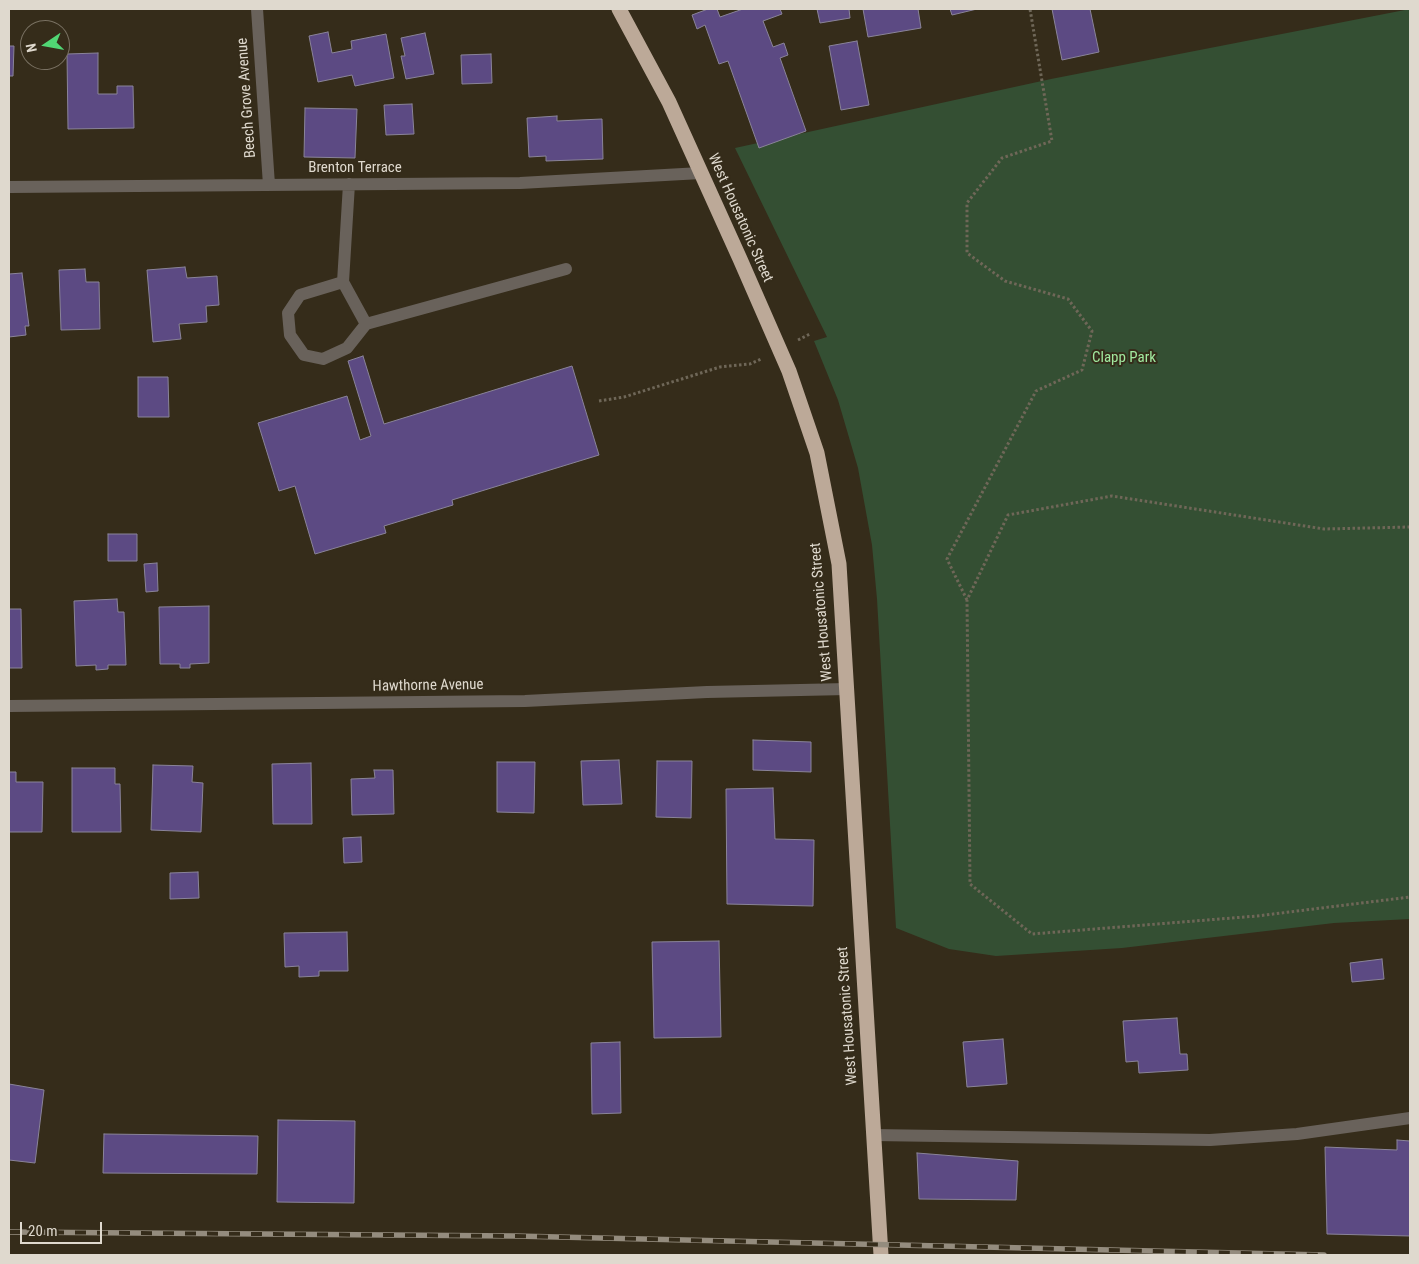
<!DOCTYPE html>
<html>
<head>
<meta charset="utf-8">
<style>
	body { margin:0 }
	#map { position:relative; width:1419px; height:1264px; overflow:hidden; background:#352c1a; font-family:"Roboto Condensed",sans-serif }
	canvas { display:block }
	.frame { position:absolute; inset:0; border:10px solid #dfd9ce; pointer-events:none }
	.north { position:absolute; left:20px; top:20px; width:50px; height:50px; box-sizing:border-box; background:#352c1a; border:1px solid #797162; border-radius:50%; rotate:258deg; font-size:14px; font-weight:700; line-height:20px; text-align:center; color:#dfd9ce }
	.north::after { content:''; display:block; margin:auto; width:18px; height:22px; background:#51d674; clip-path:polygon(50% 0,100% 100%,50% 72%,0 100%) }
	.scale { position:absolute; left:20px; top:1222px; width:82px; height:22px; box-sizing:border-box; border:2px solid #dfd9ce; border-top:0; padding-left:6px; font-size:15px; line-height:18px; white-space:nowrap; color:#dfd9ce; -webkit-text-stroke:4px #352c1a; paint-order:stroke }
</style>
</head>
<body>
<div id="map">
<canvas width="1419" height="1264"></canvas>
<div class="frame"></div>
<div class="north">N</div>
<div class="scale">20 m</div>
</div>
<script>
const ctx = document.querySelector('canvas').getContext('2d');
ctx.lineJoin = 'round';
function fill(path, color) { ctx.fillStyle = color; ctx.fill(path, 'evenodd'); }
const poly = rows => new Path2D(rows.map(r => 'M' + r).join(''));
function strokePath(path, color, width, dash) { ctx.strokeStyle = color; ctx.lineWidth = width; ctx.lineCap = dash ? 'butt' : 'round'; ctx.setLineDash(dash || []); ctx.stroke(path); }
function drawText(font, color, halo, rows, align = 'center') {
  ctx.font = font + ' "Roboto Condensed",sans-serif'; ctx.lineWidth = 4; ctx.setLineDash([]); ctx.textBaseline = 'middle'; ctx.strokeStyle = halo; ctx.fillStyle = color; for (const [text, x, y, turn = 0] of rows) {
    ctx.save(); ctx.translate(x, y); ctx.rotate((+turn || 0) * Math.PI / 180); ctx.textAlign = isNaN(turn) ? turn : align; if (halo) ctx.strokeText(text, 0, 0); ctx.fillText(text, 0, 0); ctx.restore();
  }
}
fill(poly([
	[1410,9,1410,919,1334,923,1122,948,996,956,949,949,896,928,877,599,872,545,858,468,838,400,814,341,827,337,735,148,1051,79]
]), '#344f33');
const building = poly([
	[708,9,717,9,720,17,743,9,780,9,782,14,763,21,773,47,784,43,788,55,780,58,806,131,759,148,728,61,719,64,705,25,697,29,692,15,708,9],
	[817,9,849,9,850,18,820,23,817,9],
	[863,9,918,9,921,28,868,37,863,9],
	[950,9,977,9,952,15,950,9],
	[1052,9,1093,9,1090,9,1099,52,1062,60,1052,9],
	[328,32,332,53,352,49,351,41,386,34,394,78,355,86,352,75,318,82,309,36,328,32],
	[425,33,434,74,406,79,401,56,405,56,401,38,425,33],
	[857,41,869,105,841,110,829,46,857,41],
	[9,46,14,46,13,76,9,76,9,46],
	[98,53,98,94,117,94,117,86,133,86,134,128,68,129,67,54,98,53],
	[491,54,492,83,462,84,461,55,491,54],
	[412,104,414,134,386,135,384,105,412,104],
	[305,108,357,109,355,158,304,157,305,108],
	[557,116,557,121,602,119,603,159,546,161,546,156,529,157,527,118,557,116],
	[185,267,187,278,217,276,219,305,206,306,207,322,179,324,181,339,153,342,147,270,185,267],
	[85,269,86,282,99,282,100,329,61,330,59,270,85,269],
	[22,273,29,326,25,326,26,335,9,337,9,274,22,273],
	[363,356,384,424,572,366,599,455,452,500,453,505,384,526,386,533,315,554,295,486,279,491,258,423,347,396,360,440,371,436,348,361,363,356],
	[138,377,168,377,169,417,138,417,138,377],
	[108,534,137,534,137,561,108,561,108,534],
	[157,563,158,591,146,592,144,564,157,563],
	[117,599,118,612,124,612,126,665,108,665,108,669,96,670,96,665,76,666,74,601,117,599],
	[209,606,209,663,190,664,190,668,180,668,180,664,160,664,159,607,209,606],
	[9,609,21,609,22,668,9,668,9,609],
	[753,740,811,742,811,772,753,770,753,740],
	[619,760,622,804,583,805,581,761,619,760],
	[657,761,692,761,691,818,656,817,657,761],
	[497,762,535,762,534,813,497,812,497,762],
	[311,763,312,824,273,824,272,764,311,763],
	[153,765,193,766,192,782,203,783,201,832,151,830,153,765],
	[72,768,115,768,115,784,120,784,121,832,72,832,72,768],
	[374,770,393,770,394,814,352,815,351,779,375,778,374,770],
	[9,772,16,772,16,782,43,782,42,832,9,832,9,772],
	[773,788,775,839,814,840,813,906,727,904,726,789,773,788],
	[361,837,362,862,344,863,343,838,361,837],
	[198,872,199,898,170,899,170,873,198,872],
	[347,932,348,971,319,971,319,976,299,977,299,966,285,967,284,933,347,932],
	[719,941,721,1037,654,1038,652,942,719,941],
	[1382,959,1384,979,1352,982,1350,963,1382,959],
	[1177,1018,1180,1054,1187,1054,1188,1070,1139,1073,1138,1061,1126,1062,1123,1021,1177,1018],
	[1003,1039,1007,1084,967,1087,963,1042,1003,1039],
	[620,1042,621,1113,592,1114,591,1043,620,1042],
	[9,1084,44,1090,35,1163,9,1160,9,1084],
	[278,1120,355,1121,354,1203,277,1202,278,1120],
	[104,1134,258,1136,257,1174,103,1173,104,1134],
	[1397,1140,1410,1141,1410,1236,1327,1234,1325,1147,1397,1150,1397,1140],
	[917,1153,1018,1161,1016,1200,919,1199,917,1153]
]);
fill(building, '#5c4a83');
strokePath(building, '#8a8499', 1);
strokePath(poly([
	[798,340,810,334],
	[599,401,624,397,720,367,750,364,761,359],
	[1410,527,1324,529,1112,496,1008,515,967,600,970,884,1032,934,1257,916,1410,897],
	[967,600,947,559,1036,391,1082,370,1092,331,1068,299,1005,281,967,253,967,203,1002,158,1052,141,1030,9]
]), '#6f6758', 3, [2.5, 2.5]);
strokePath(poly([
	[257,9,269,185],
	[349,184,343,282,366,324,566,269],
	[9,187,520,183,701,173],
	[343,282,300,295,288,313,290,335,304,355,323,359,347,348,366,324],
	[9,706,525,701,707,692,847,689],
	[873,1135,1210,1140,1297,1134,1410,1118]
]), '#69625b', 12);
strokePath(poly([
	[619,9,669,102,740,259,789,371,817,453,839,564,881,1255]
]), '#bca998', 15);
const rail = poly([
	[9,1232,515,1236,1324,1255]
]);
strokePath(rail, '#948c7e', 5.5);
strokePath(rail, '#352c1a', 4, [11]);
drawText('15px', '#dfd9ce', '#352c1a', [
	["Beech Grove Avenue",247,98,-94],
	["Brenton Terrace",355,168],
	["West Housatonic Street",740,218,66],
	["West Housatonic Street",822,612,-95],
	["Hawthorne Avenue",428,686,-1],
	["West Housatonic Street",848,1016,-94]
]);
drawText('15px', '#a1e99f', '#352c1a', [
	["Clapp Park",1124,358]
]);
</script>
</body>
</html>
